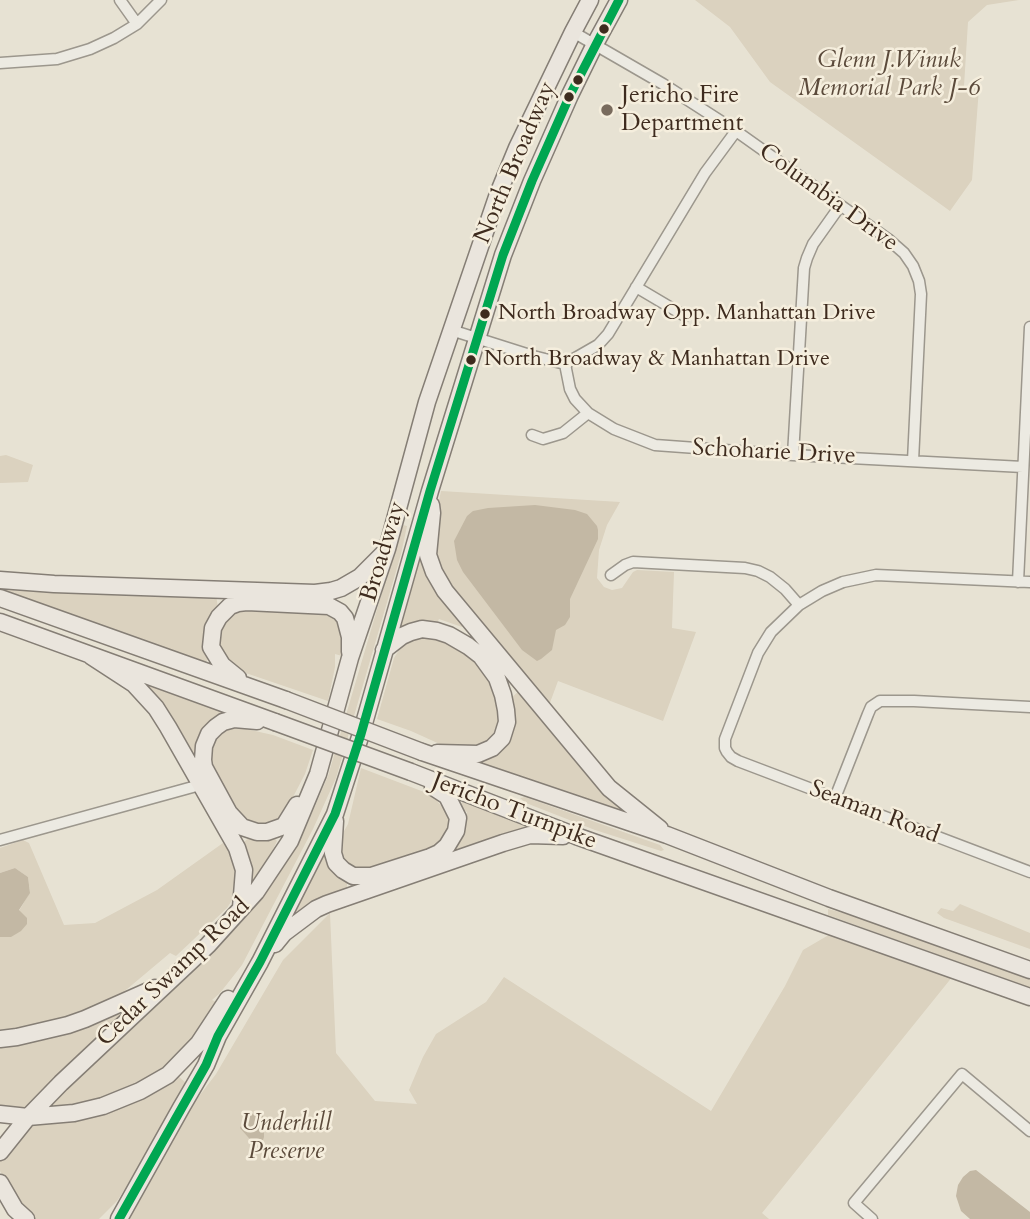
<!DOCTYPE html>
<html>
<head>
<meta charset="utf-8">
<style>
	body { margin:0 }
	canvas { display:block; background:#e7e2d3 }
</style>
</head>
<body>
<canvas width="1030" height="1219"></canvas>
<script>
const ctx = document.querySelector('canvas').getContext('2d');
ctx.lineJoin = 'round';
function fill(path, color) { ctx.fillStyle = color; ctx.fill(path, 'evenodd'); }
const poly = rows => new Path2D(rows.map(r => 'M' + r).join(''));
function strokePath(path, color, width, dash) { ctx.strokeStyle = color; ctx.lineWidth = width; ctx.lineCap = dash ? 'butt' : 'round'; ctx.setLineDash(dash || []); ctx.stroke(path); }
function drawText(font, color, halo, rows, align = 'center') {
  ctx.font = font + ' Cardo,serif'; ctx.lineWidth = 5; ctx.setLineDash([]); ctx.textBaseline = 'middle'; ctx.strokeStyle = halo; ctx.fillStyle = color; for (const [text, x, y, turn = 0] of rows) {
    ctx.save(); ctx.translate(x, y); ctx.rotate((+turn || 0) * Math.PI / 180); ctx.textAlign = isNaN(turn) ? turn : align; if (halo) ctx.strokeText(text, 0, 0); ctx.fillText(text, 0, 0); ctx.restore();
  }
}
fill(poly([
	[695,0,1019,0,987,5,968,22,964,86,979,88,972,180,950,211,770,82,730,27],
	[6,455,33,465,28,482,0,483,0,456],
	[441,491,620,502,607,525,599,550,597,578,604,587,612,590,622,588,633,572,637,570,674,572,672,628,696,632,663,721,558,681,548,708,439,571,432,533],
	[403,525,407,526,401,554,336,778,313,829,242,965,220,993,212,1000,221,1004,184,1052,148,1079,108,1098,47,1110,46,1106,108,1048,204,962,242,921,270,886,306,827,328,776,396,545],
	[422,543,464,623,462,627,439,619,436,625,404,630,398,627],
	[0,584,216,595,218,608,204,644,208,659,205,663,156,646,0,590],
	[237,609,324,610,339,618,346,641,342,656,335,654,335,667,328,701,234,669,217,649,217,632,225,618],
	[416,636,432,637,449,641,472,656,488,675,497,698,499,724,495,739,482,750,453,750,411,731,377,719,394,658,402,645],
	[142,681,233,713,199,740,197,740,195,766],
	[520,690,611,800,620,808,619,811,474,762,489,757,510,699],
	[241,723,246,729,273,735,313,750,305,774,293,797,291,810,284,819,256,827,237,816,208,764,210,739,219,729],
	[361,768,432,795,444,809,446,807,451,815,450,829,443,842,433,849,363,873,339,861,339,840,348,824],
	[525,797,660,845,664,850,661,851,595,830,526,803,520,798],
	[461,798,548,829,441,859,465,822,467,812,462,809,460,805,463,801],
	[250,837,274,837,277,841,269,858,248,888,239,846],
	[23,840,29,843,64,925,95,923,157,890,223,843,232,855,238,867,236,894,227,908,176,956,170,953,120,995,88,1012,42,1026,0,1032,0,937,11,937,19,911,30,892,28,877,15,868,0,873,0,848],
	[325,850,329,852,347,881,347,891,298,914,294,913],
	[960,904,1030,933,1030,949,944,918,937,913,941,908,953,911],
	[828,909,866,919,1030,979,1030,988,828,915],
	[330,913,336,1053,375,1101,417,1104,409,1090,423,1057,436,1034,486,1002,504,977,711,1111,785,986,803,950,839,929,957,971,762,1213,769,1219,126,1219,184,1116,216,1074,283,960],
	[130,1006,132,1010,26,1111,0,1107,0,1045],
	[177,1075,186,1083,149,1153,117,1201,99,1219,34,1219,17,1203,0,1171,0,1161,31,1122]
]), '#dbd2bf');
fill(poly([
	[535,505,575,510,587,514,597,526,598,530,598,539,570,599,570,617,565,625,556,630,552,650,541,659,537,661,522,650,463,572,457,560,454,541,467,516,473,511,488,508],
	[15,868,28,877,30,893,19,910,27,918,27,924,21,931,11,937,0,937,0,873],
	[254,1112,262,1113,264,1122,264,1137,262,1143,255,1145,240,1128,245,1118],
	[976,1170,1030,1212,1030,1219,970,1219,961,1211,956,1196,958,1185,963,1177,970,1171]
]), '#c3b8a4');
const street = poly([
	[120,0,137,24],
	[573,32,663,84,736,131,888,239,904,253,913,266,919,281,921,294,913,461],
	[0,63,57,59,90,49,114,38,137,24,161,0],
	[636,287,685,316],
	[451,330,533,356,565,364,598,345,608,334,705,173,736,131],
	[565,364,570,389,575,399,588,413,614,429,655,445,793,455,1023,467],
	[532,435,543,439,563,433,588,413],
	[793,455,804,268,807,258,813,244,840,206],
	[611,575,625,565,633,562,745,568,758,571,770,577,785,589,799,605],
	[1018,582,1030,327],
	[1030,582,876,575,843,582,822,591,799,605,771,632,758,653,725,739,725,748,727,752,731,757,738,761,1030,872],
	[835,798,868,714,871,707,880,701,914,701,1030,707],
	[0,840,200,785],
	[872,1219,854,1203,962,1074,1030,1131]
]);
const primary = poly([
	[431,505,432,513,428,555,434,572,445,591,609,788,660,829],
	[0,580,54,584,315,593,331,591,341,588,360,577,383,554],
	[0,598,286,700],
	[0,622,275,722],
	[384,650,402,636,411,632,422,629,437,631,449,635,468,646,481,656,497,678,503,695,506,710,507,722,502,738,492,748,478,754,437,753],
	[91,656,134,684,156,708,168,727,237,848,244,870,241,908],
	[238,678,222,665,211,647,213,628,219,617,230,606,238,603,247,602,329,606,340,612,345,618,350,637,350,652],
	[257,721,234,719,223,722,216,727,209,734,204,746,203,760,204,767,229,813,242,827,257,832,267,832,284,826,297,805],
	[422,752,667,835,829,898,1030,970],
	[411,772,576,836,1030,997],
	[335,821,333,853,336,863,343,870,353,876,371,876,430,857,439,853,447,846,456,831,458,818,447,796,433,787],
	[275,944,284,933,316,909,327,904,503,843,530,835,563,836],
	[0,1039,17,1037,68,1025,85,1019,155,988],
	[0,1114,28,1117,74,1113,103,1106,140,1091,168,1075,199,1043,228,999],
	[0,1152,28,1117,61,1083,208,945,256,892,290,841,318,774,350,658,387,549,427,402,498,194,517,148,573,32,590,0],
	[0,1183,15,1209,26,1219],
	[119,1219,181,1108,206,1065,218,1036,260,962,335,814,361,734,430,491,503,255,532,181,570,95,595,44,619,0]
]);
strokePath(street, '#9c978d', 13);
strokePath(primary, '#857e75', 19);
strokePath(street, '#eceae2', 10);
strokePath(primary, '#eae5dd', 16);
const primaryBridge = poly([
	[286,700,422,752],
	[275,722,411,772]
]);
strokePath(primaryBridge, '#857e75', 19, []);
strokePath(primaryBridge, '#eae5dd', 16);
strokePath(poly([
	[119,1219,206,1065,218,1036,260,962,335,814,361,734,430,491,503,255,532,181,570,95,619,0]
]), '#00a651', 9);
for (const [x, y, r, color] of [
	[604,29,6,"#3e2b1e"],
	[578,80,6,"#3e2b1e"],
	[569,97,6,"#3e2b1e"],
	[607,110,7,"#796b5d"],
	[485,314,6,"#3e2b1e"],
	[471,360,6,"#3e2b1e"]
]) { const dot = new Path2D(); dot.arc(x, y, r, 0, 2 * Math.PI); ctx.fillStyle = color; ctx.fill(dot); strokePath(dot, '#f5eedd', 2.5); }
drawText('22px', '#3e2b1e', '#f5eedd', [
	["North Broadway Opp. Manhattan Drive",498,314],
	["North Broadway & Manhattan Drive",484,360]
], 'left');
drawText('italic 24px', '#5b4a3b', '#f5eedd', [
	["Glenn J.Winuk",889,61],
	["Memorial Park J-6",889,89],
	["Underhill",286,1124],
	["Preserve",286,1152]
]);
drawText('24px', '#3e2b1e', '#f5eedd', [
	["Jericho Fire",621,96],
	["Department",621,124]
], 'left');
drawText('24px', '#3e2b1e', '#f5eedd', [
	["North Broadway",516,163,-67],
	["Columbia Drive",828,198,36],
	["Schoharie Drive",774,453,3],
	["Broadway",384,552,-73],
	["Jericho Turnpike",514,812,21],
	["Seaman Road",874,813,21],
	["Cedar Swamp Road",174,973,-44]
]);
</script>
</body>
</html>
